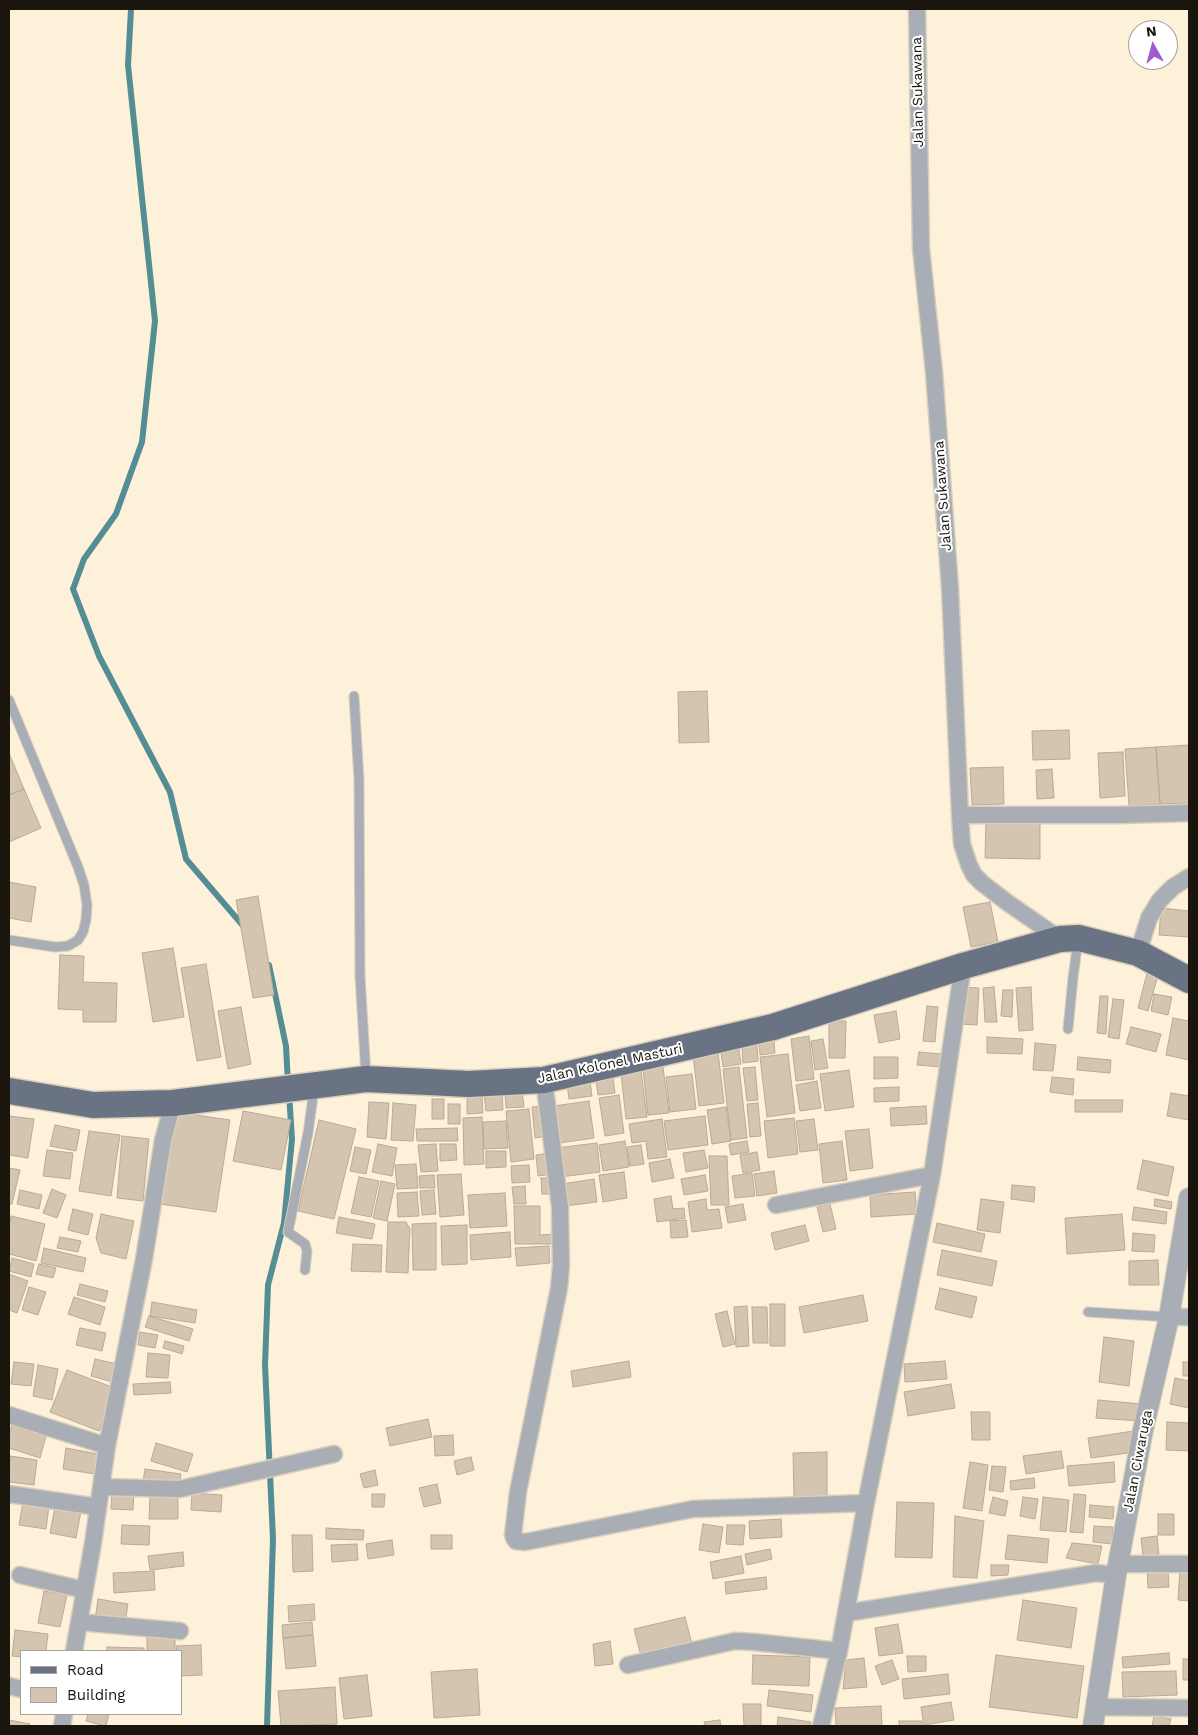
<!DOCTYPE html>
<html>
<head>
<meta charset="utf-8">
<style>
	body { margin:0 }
	#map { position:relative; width:1198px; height:1735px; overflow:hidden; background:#fdf1da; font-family:"Work Sans",sans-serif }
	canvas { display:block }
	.frame { position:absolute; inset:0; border:10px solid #1a160e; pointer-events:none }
	.legend { position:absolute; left:20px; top:1650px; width:162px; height:65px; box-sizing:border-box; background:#fff; border:1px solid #a3a29f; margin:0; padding:6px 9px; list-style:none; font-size:15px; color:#1a160e }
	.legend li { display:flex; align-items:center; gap:10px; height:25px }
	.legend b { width:25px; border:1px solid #a3a29f }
	.north { position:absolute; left:1128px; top:20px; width:50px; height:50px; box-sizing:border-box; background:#fff; border:1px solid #a3a29f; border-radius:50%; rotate:353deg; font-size:14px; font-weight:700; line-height:20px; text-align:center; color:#1a160e }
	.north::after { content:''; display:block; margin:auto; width:18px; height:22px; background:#a05acf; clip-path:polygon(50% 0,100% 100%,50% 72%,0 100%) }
</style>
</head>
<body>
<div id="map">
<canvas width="1198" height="1735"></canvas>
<div class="frame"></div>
<ul class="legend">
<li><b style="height:6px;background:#6a7384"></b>Road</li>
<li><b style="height:14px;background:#d4c4b0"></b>Building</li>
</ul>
<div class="north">N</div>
</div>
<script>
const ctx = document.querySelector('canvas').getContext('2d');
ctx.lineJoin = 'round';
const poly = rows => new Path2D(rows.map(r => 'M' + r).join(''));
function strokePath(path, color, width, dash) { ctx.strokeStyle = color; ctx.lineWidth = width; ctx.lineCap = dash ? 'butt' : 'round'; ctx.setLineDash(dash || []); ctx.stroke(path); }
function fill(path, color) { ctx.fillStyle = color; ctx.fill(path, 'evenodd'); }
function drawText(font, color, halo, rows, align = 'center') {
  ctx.font = font + ' "Work Sans",sans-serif'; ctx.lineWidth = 4; ctx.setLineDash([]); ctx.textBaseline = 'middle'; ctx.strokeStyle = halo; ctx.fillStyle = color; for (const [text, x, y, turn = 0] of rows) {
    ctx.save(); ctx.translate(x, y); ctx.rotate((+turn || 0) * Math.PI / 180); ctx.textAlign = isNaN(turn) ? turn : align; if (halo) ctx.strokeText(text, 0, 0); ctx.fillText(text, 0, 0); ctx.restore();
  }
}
strokePath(poly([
	[131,9,128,65,155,321,142,442,116,514,84,559,73,589,99,656,170,792,186,859,245,928],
	[269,965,286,1046,288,1083],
	[267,1726,273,1539,265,1365,268,1285,284,1223,292,1139,289,1093]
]), '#548d94', 6);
const building = poly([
	[707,691,709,742,679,743,678,692,707,691],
	[1069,730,1070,759,1033,760,1032,731,1069,730],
	[1189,745,1189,803,1160,804,1156,747,1189,745],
	[1156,747,1160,804,1129,806,1125,749,1156,747],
	[1123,752,1125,796,1100,798,1098,753,1123,752],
	[9,753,24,789,9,795,9,753],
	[1003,767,1004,804,972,805,970,768,1003,767],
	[1052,769,1054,798,1037,799,1036,770,1052,769],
	[24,789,41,828,9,842,9,795,24,789],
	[986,819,1040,820,1040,859,985,858,986,819],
	[9,882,36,887,31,922,9,918,9,882],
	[258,896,274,995,253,998,236,900,258,896],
	[990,902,998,942,971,947,963,907,990,902],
	[1161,908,1189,911,1189,937,1159,935,1161,908],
	[173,948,184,1017,153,1022,142,953,173,948],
	[60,955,84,956,83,982,117,983,116,1022,83,1022,83,1010,58,1009,60,955],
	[206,964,221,1057,197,1061,181,968,206,964],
	[1147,973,1158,975,1148,1011,1138,1008,1147,973],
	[962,987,979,988,977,1025,960,1024,962,987],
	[994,987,997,1022,985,1022,983,988,994,987],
	[1031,987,1033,1030,1019,1031,1016,988,1031,987],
	[1003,990,1013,990,1012,1017,1001,1016,1003,990],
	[1154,994,1172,997,1168,1015,1151,1011,1154,994],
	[1100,996,1108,996,1106,1034,1097,1033,1100,996],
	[1113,999,1124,1000,1119,1039,1108,1037,1113,999],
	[927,1006,938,1007,935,1042,923,1041,927,1006],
	[241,1007,251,1064,228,1069,218,1011,241,1007],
	[896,1011,900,1039,879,1043,874,1015,896,1011],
	[1173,1018,1189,1021,1189,1060,1166,1055,1173,1018],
	[829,1021,846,1021,845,1058,829,1058,829,1021],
	[1131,1027,1161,1034,1156,1052,1126,1044,1131,1027],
	[809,1036,814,1079,796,1081,791,1039,809,1036],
	[987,1037,1023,1039,1022,1054,987,1053,987,1037],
	[823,1039,828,1068,815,1070,811,1041,823,1039],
	[774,1041,775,1053,760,1055,759,1043,774,1041],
	[1035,1043,1056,1045,1053,1071,1033,1070,1035,1043],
	[757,1046,758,1061,743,1063,742,1047,757,1046],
	[739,1050,741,1064,723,1067,721,1052,739,1050],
	[718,1052,724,1103,699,1106,693,1055,718,1052],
	[919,1052,942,1054,941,1067,917,1065,919,1052],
	[788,1054,795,1113,767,1117,760,1057,788,1054],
	[874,1057,898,1057,898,1078,874,1079,874,1057],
	[1078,1057,1111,1060,1110,1073,1077,1070,1078,1057],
	[663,1067,669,1113,648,1115,643,1069,663,1067],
	[739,1067,747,1138,731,1140,723,1069,739,1067],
	[755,1067,758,1100,747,1101,743,1068,755,1067],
	[849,1070,854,1107,825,1111,820,1074,849,1070],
	[641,1071,647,1117,626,1119,621,1073,641,1071],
	[692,1074,696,1109,670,1112,666,1077,692,1074],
	[1052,1077,1074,1079,1073,1095,1050,1092,1052,1077],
	[613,1078,615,1093,598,1095,596,1080,613,1078],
	[590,1081,592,1096,569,1099,567,1084,590,1081],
	[817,1081,821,1108,800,1111,796,1085,817,1081],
	[899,1087,899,1101,874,1102,874,1088,899,1087],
	[522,1091,524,1107,506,1108,505,1092,522,1091],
	[502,1093,503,1110,486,1111,484,1094,502,1093],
	[1171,1093,1189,1096,1189,1120,1167,1116,1171,1093],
	[619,1095,624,1133,605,1136,599,1098,619,1095],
	[482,1097,483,1113,467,1114,467,1098,482,1097],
	[432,1099,444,1099,444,1119,432,1119,432,1099],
	[1075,1100,1123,1100,1122,1112,1075,1112,1075,1100],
	[589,1101,594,1138,559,1143,554,1106,589,1101],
	[369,1102,389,1103,386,1139,367,1137,369,1102],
	[393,1103,416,1105,413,1141,391,1140,393,1103],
	[758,1103,761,1136,750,1137,747,1104,758,1103],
	[448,1104,460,1104,460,1124,448,1124,448,1104],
	[543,1106,547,1136,535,1138,532,1107,543,1106],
	[926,1106,927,1124,891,1126,890,1108,926,1106],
	[726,1107,731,1141,712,1144,707,1110,726,1107],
	[529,1109,534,1159,511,1162,506,1111,529,1109],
	[243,1111,291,1120,281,1170,233,1161,243,1111],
	[175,1112,230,1120,216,1212,160,1204,175,1112],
	[9,1116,34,1119,28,1158,9,1155,9,1116],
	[705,1116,708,1145,668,1150,664,1121,705,1116],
	[482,1117,484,1164,464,1165,463,1118,482,1117],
	[794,1118,798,1154,768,1158,764,1121,794,1118],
	[662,1119,667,1157,648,1159,646,1141,632,1143,629,1124,662,1119],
	[814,1119,818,1150,800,1152,796,1121,814,1119],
	[319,1120,356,1129,334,1219,298,1211,319,1120],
	[506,1121,508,1148,484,1149,483,1122,506,1121],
	[55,1125,80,1130,76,1151,50,1146,55,1125],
	[457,1128,458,1141,417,1141,416,1129,457,1128],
	[869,1129,873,1168,850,1171,845,1131,869,1129],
	[89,1131,120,1135,111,1196,79,1191,89,1131],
	[122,1136,149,1139,143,1201,117,1198,122,1136],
	[625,1141,629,1167,603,1171,599,1145,625,1141],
	[747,1141,749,1152,731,1155,729,1144,747,1141],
	[842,1141,847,1180,823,1183,819,1144,842,1141],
	[597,1143,600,1172,560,1177,556,1148,597,1143],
	[378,1144,397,1148,392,1176,372,1172,378,1144],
	[436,1144,438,1171,421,1172,418,1145,436,1144],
	[440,1144,456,1144,457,1160,440,1161,440,1144],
	[641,1145,644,1164,630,1166,627,1147,641,1145],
	[355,1147,371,1150,366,1174,350,1171,355,1147],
	[47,1150,73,1153,70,1179,43,1176,47,1150],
	[704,1150,708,1168,686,1172,683,1153,704,1150],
	[486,1151,506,1151,506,1167,486,1168,486,1151],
	[757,1152,760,1170,743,1173,740,1155,757,1152],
	[550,1153,552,1174,538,1176,536,1155,550,1153],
	[709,1156,727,1156,729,1205,711,1205,709,1156],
	[670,1159,674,1178,652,1182,649,1163,670,1159],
	[1143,1160,1174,1167,1168,1196,1137,1189,1143,1160],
	[416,1164,418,1188,397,1189,395,1165,416,1164],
	[529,1165,530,1182,512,1183,511,1166,529,1165],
	[9,1168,20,1170,12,1204,9,1204,9,1168],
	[774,1171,777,1193,757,1196,754,1174,774,1171],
	[624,1172,627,1198,603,1202,599,1175,624,1172],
	[752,1173,755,1196,735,1198,732,1176,752,1173],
	[461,1174,464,1215,440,1217,437,1175,461,1174],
	[434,1175,435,1188,420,1188,419,1176,434,1175],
	[705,1175,708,1191,684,1195,681,1179,705,1175],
	[359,1177,379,1181,371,1217,351,1213,359,1177],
	[541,1178,551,1178,552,1194,542,1194,541,1178],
	[594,1179,597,1202,565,1206,562,1184,594,1179],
	[381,1181,395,1184,387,1221,373,1218,381,1181],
	[1012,1185,1035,1187,1034,1202,1011,1199,1012,1185],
	[525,1186,526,1204,514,1204,512,1187,525,1186],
	[52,1189,66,1195,57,1218,43,1213,52,1189],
	[20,1190,42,1195,39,1209,17,1204,20,1190],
	[434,1190,436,1214,422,1215,420,1191,434,1190],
	[417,1192,419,1216,398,1217,397,1193,417,1192],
	[915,1192,917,1214,871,1217,870,1195,915,1192],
	[505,1193,507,1226,470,1228,468,1195,505,1193],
	[671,1196,673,1209,684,1208,685,1218,657,1222,654,1199,671,1196],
	[706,1199,707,1210,719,1209,722,1228,692,1232,688,1202,706,1199],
	[981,1199,1004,1202,1000,1233,977,1230,981,1199],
	[1155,1199,1172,1202,1171,1209,1154,1206,1155,1199],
	[743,1204,746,1220,728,1223,725,1207,743,1204],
	[830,1204,836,1229,823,1232,817,1207,830,1204],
	[514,1206,540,1206,540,1235,553,1234,553,1244,515,1244,514,1206],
	[1134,1207,1167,1212,1166,1224,1132,1220,1134,1207],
	[73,1209,93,1214,88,1235,68,1230,73,1209],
	[101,1214,134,1221,126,1259,101,1253,96,1238,101,1214],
	[1122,1214,1125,1250,1067,1254,1065,1218,1122,1214],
	[11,1216,45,1224,36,1261,9,1254,9,1226,11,1216],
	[339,1217,375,1224,372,1239,336,1233,339,1217],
	[686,1220,688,1237,671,1238,670,1221,686,1220],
	[388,1222,406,1222,410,1229,408,1273,386,1272,388,1222],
	[436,1223,436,1270,413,1270,412,1224,436,1223],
	[937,1223,985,1234,981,1252,933,1242,937,1223],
	[467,1225,467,1264,442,1265,441,1226,467,1225],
	[805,1225,809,1241,775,1250,771,1233,805,1225],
	[510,1232,511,1257,471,1260,470,1235,510,1232],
	[1133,1233,1155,1235,1154,1252,1132,1251,1133,1233],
	[60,1237,81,1241,78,1252,57,1248,60,1237],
	[353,1244,382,1245,381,1272,351,1271,353,1244],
	[549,1246,550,1263,517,1266,515,1248,549,1246],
	[44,1248,86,1258,83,1272,41,1263,44,1248],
	[942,1250,997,1261,992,1286,937,1275,942,1250],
	[12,1258,34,1264,31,1277,9,1271,12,1258],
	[1158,1260,1159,1285,1129,1285,1129,1261,1158,1260],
	[39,1264,56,1268,53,1278,36,1274,39,1264],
	[9,1274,28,1281,17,1313,9,1310,9,1274],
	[80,1284,108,1291,105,1302,77,1295,80,1284],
	[29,1287,46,1292,38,1315,22,1310,29,1287],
	[940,1288,977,1297,972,1318,935,1309,940,1288],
	[863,1295,868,1321,804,1333,799,1307,863,1295],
	[74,1297,105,1307,100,1325,68,1314,74,1297],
	[152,1302,197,1310,195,1323,150,1316,152,1302],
	[770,1304,785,1304,785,1346,770,1346,770,1304],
	[747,1306,749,1346,736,1347,734,1307,747,1306],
	[752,1307,767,1307,768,1343,753,1343,752,1307],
	[727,1311,735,1344,723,1347,715,1314,727,1311],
	[149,1316,193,1329,189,1341,145,1327,149,1316],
	[80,1328,106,1333,102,1351,76,1345,80,1328],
	[140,1332,158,1335,155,1348,138,1345,140,1332],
	[1104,1337,1134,1341,1129,1386,1099,1382,1104,1337],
	[165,1341,184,1346,182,1354,163,1348,165,1341],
	[148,1353,170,1355,168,1378,146,1377,148,1353],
	[95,1359,117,1364,113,1382,91,1376,95,1359],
	[629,1361,631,1377,573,1387,571,1371,629,1361],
	[945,1361,947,1379,905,1382,904,1364,945,1361],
	[14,1362,34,1364,31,1386,11,1384,14,1362],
	[1183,1362,1189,1362,1189,1376,1183,1376,1183,1362],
	[38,1365,58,1369,52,1400,33,1396,38,1365],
	[67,1370,117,1389,99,1431,50,1412,67,1370],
	[1175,1378,1189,1381,1189,1408,1170,1404,1175,1378],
	[170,1382,171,1393,134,1395,133,1384,170,1382],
	[951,1384,955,1408,908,1416,904,1392,951,1384],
	[1098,1400,1142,1404,1140,1421,1096,1418,1098,1400],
	[971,1412,990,1412,990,1440,972,1440,971,1412],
	[428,1419,432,1437,390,1446,386,1428,428,1419],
	[1167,1422,1189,1423,1189,1451,1166,1450,1167,1422],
	[12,1425,46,1436,40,1458,9,1448,9,1435,12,1425],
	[1133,1431,1136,1452,1091,1458,1088,1438,1133,1431],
	[453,1435,454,1455,435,1456,434,1436,453,1435],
	[156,1443,193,1454,187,1472,151,1461,156,1443],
	[66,1448,98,1454,95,1474,63,1469,66,1448],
	[1061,1451,1064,1468,1026,1474,1023,1456,1061,1451],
	[827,1452,827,1497,794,1497,793,1453,827,1452],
	[10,1456,37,1460,34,1485,9,1482,10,1456],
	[471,1457,474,1470,457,1475,454,1461,471,1457],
	[970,1462,988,1465,982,1511,963,1508,970,1462],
	[1114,1462,1115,1482,1069,1486,1067,1466,1114,1462],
	[992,1466,1006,1467,1003,1492,989,1490,992,1466],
	[145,1469,181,1474,179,1486,143,1481,145,1469],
	[375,1470,378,1485,364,1488,360,1474,375,1470],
	[1034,1478,1035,1488,1011,1490,1010,1481,1034,1478],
	[437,1484,441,1503,424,1507,419,1488,437,1484],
	[112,1491,134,1491,133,1510,111,1509,112,1491],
	[192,1493,222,1495,221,1512,191,1510,192,1493],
	[372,1494,385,1494,384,1507,372,1507,372,1494],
	[1074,1494,1086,1495,1083,1533,1070,1532,1074,1494],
	[150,1496,178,1496,178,1519,149,1519,150,1496],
	[993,1497,1008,1501,1005,1516,989,1513,993,1497],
	[1023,1497,1038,1499,1035,1519,1020,1516,1023,1497],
	[1043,1497,1069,1500,1066,1532,1040,1530,1043,1497],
	[23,1502,49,1506,46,1529,19,1525,23,1502],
	[897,1502,934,1503,932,1558,895,1557,897,1502],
	[1090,1505,1114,1507,1113,1519,1089,1517,1090,1505],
	[55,1507,81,1511,76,1538,50,1533,55,1507],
	[1158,1514,1174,1514,1174,1535,1158,1535,1158,1514],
	[955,1516,984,1521,977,1578,953,1577,955,1516],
	[781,1519,782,1537,750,1539,749,1521,781,1519],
	[703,1524,723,1527,719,1553,699,1550,703,1524],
	[122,1525,150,1526,149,1545,121,1544,122,1525],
	[727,1525,745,1525,743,1545,726,1544,727,1525],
	[1094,1526,1113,1527,1112,1544,1093,1542,1094,1526],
	[326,1528,364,1530,363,1540,326,1539,326,1528],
	[292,1535,312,1535,313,1571,293,1572,292,1535],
	[431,1535,452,1535,452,1549,431,1549,431,1535],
	[1008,1535,1049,1539,1047,1563,1005,1559,1008,1535],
	[1157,1536,1159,1555,1143,1556,1141,1538,1157,1536],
	[392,1540,394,1555,368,1559,366,1544,392,1540],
	[1072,1543,1102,1546,1098,1564,1066,1558,1072,1543],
	[357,1544,358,1560,332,1562,331,1545,357,1544],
	[770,1549,772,1559,747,1565,745,1554,770,1549],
	[183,1552,184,1566,150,1570,148,1556,183,1552],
	[741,1556,744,1573,713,1579,710,1562,741,1556],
	[991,1565,1009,1565,1008,1575,991,1576,991,1565],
	[1168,1568,1169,1587,1148,1588,1147,1569,1168,1568],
	[1180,1568,1189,1569,1189,1601,1178,1600,1180,1568],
	[154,1571,155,1590,114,1593,113,1573,154,1571],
	[766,1577,767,1589,726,1594,725,1582,766,1577],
	[44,1591,67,1595,60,1627,38,1623,44,1591],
	[98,1599,128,1604,125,1624,95,1620,98,1599],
	[1023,1600,1077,1608,1071,1648,1017,1640,1023,1600],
	[314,1604,315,1620,289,1622,288,1606,314,1604],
	[685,1617,692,1644,641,1656,634,1629,685,1617],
	[312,1622,313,1635,283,1638,282,1625,312,1622],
	[898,1624,903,1653,879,1656,875,1628,898,1624],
	[15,1630,48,1634,46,1651,21,1651,21,1657,12,1656,15,1630],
	[313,1635,316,1666,286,1669,283,1638,313,1635],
	[147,1637,175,1638,175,1651,147,1651,147,1637],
	[610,1641,613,1664,595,1666,593,1644,610,1641],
	[201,1645,202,1675,181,1676,181,1651,177,1651,176,1646,201,1645],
	[107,1647,144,1648,144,1651,107,1651,107,1647],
	[1169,1653,1170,1664,1123,1668,1122,1657,1169,1653],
	[753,1655,810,1657,809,1686,752,1684,753,1655],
	[996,1655,1084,1666,1077,1718,989,1707,996,1655],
	[907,1656,926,1656,926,1671,908,1672,907,1656],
	[864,1658,867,1687,843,1689,846,1660,864,1658],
	[1183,1659,1189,1659,1189,1680,1183,1680,1183,1659],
	[892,1660,899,1679,882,1685,875,1666,892,1660],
	[477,1669,480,1715,434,1718,431,1672,477,1669],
	[1176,1671,1177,1695,1123,1697,1122,1672,1176,1671],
	[948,1674,950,1694,904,1699,902,1679,948,1674],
	[367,1675,372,1716,344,1719,339,1678,367,1675],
	[335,1687,337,1724,281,1726,278,1691,335,1687],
	[769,1690,813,1695,811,1712,767,1706,769,1690],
	[951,1702,954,1720,924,1725,921,1707,951,1702],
	[743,1704,761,1704,761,1726,744,1726,743,1704],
	[881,1706,882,1726,836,1726,835,1708,881,1706],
	[88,1714,109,1714,106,1726,86,1721,88,1714],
	[1154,1716,1171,1719,1169,1726,1152,1726,1154,1716],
	[778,1717,811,1722,810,1726,777,1726,778,1717],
	[9,1720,30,1724,29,1726,9,1726,9,1720],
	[720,1720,721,1726,705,1726,704,1722,720,1720],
	[899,1721,922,1721,922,1726,899,1726,899,1721]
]);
fill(building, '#d4c4b0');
strokePath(building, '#b9aa96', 1);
const service = poly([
	[354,696,359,780,360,976,366,1076],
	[9,700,78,867,84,885,87,905,86,920,83,932,78,940,68,946,55,947,9,940],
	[1068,1029,1073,978,1078,940],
	[305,1270,307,1251,305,1244,288,1232,308,1133,314,1089],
	[1088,1312,1169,1317]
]);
const minor = poly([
	[917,9,921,248,934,372,950,588,960,815,962,844,969,865,974,875,982,883,1008,903,1060,939],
	[960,815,1118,815,1189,813],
	[1138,953,1149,918,1160,900,1173,887,1189,877],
	[544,1080,560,1207,561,1266,559,1288,518,1492,513,1535,514,1538,516,1541,525,1542,693,1509,866,1503],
	[776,1205,932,1175],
	[1169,1317,1189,1317],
	[9,1415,107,1446],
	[102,1487,180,1489,334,1454],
	[9,1494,98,1507],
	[1119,1564,1189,1564],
	[20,1575,84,1590],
	[846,1613,1096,1573,1116,1575],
	[79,1622,180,1631],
	[74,1651,93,1543,107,1446,144,1259,163,1140,173,1103],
	[628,1665,735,1641,754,1642,839,1651],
	[9,1686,21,1689],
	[1096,1707,1189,1708],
	[62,1726,64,1714],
	[821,1726,839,1651,866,1503,932,1175,963,966]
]);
const tertiary = poly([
	[1093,1726,1116,1575,1143,1430,1169,1317,1189,1198]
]);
const primary = poly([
	[9,1091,93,1105,173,1103,366,1079,469,1084,544,1080,773,1027,963,966,1060,939,1079,938,1138,953,1189,980]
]);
strokePath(service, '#d9ceb9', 11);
strokePath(minor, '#d9ceb9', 19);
strokePath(tertiary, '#d9ceb9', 22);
strokePath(primary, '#d9ceb9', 29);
strokePath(service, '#a8adb6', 9);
strokePath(minor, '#a8adb6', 16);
strokePath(tertiary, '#a8adb6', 20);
strokePath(primary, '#6a7384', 26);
drawText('14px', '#1a160e', '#fff', [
	["Jalan Sukawana",918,92,-91],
	["Jalan Sukawana",943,496,-94],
	["Jalan Kolonel Masturi",610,1064,-12],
	["Jalan Ciwaruga",1138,1461,-79]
]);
</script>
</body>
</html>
